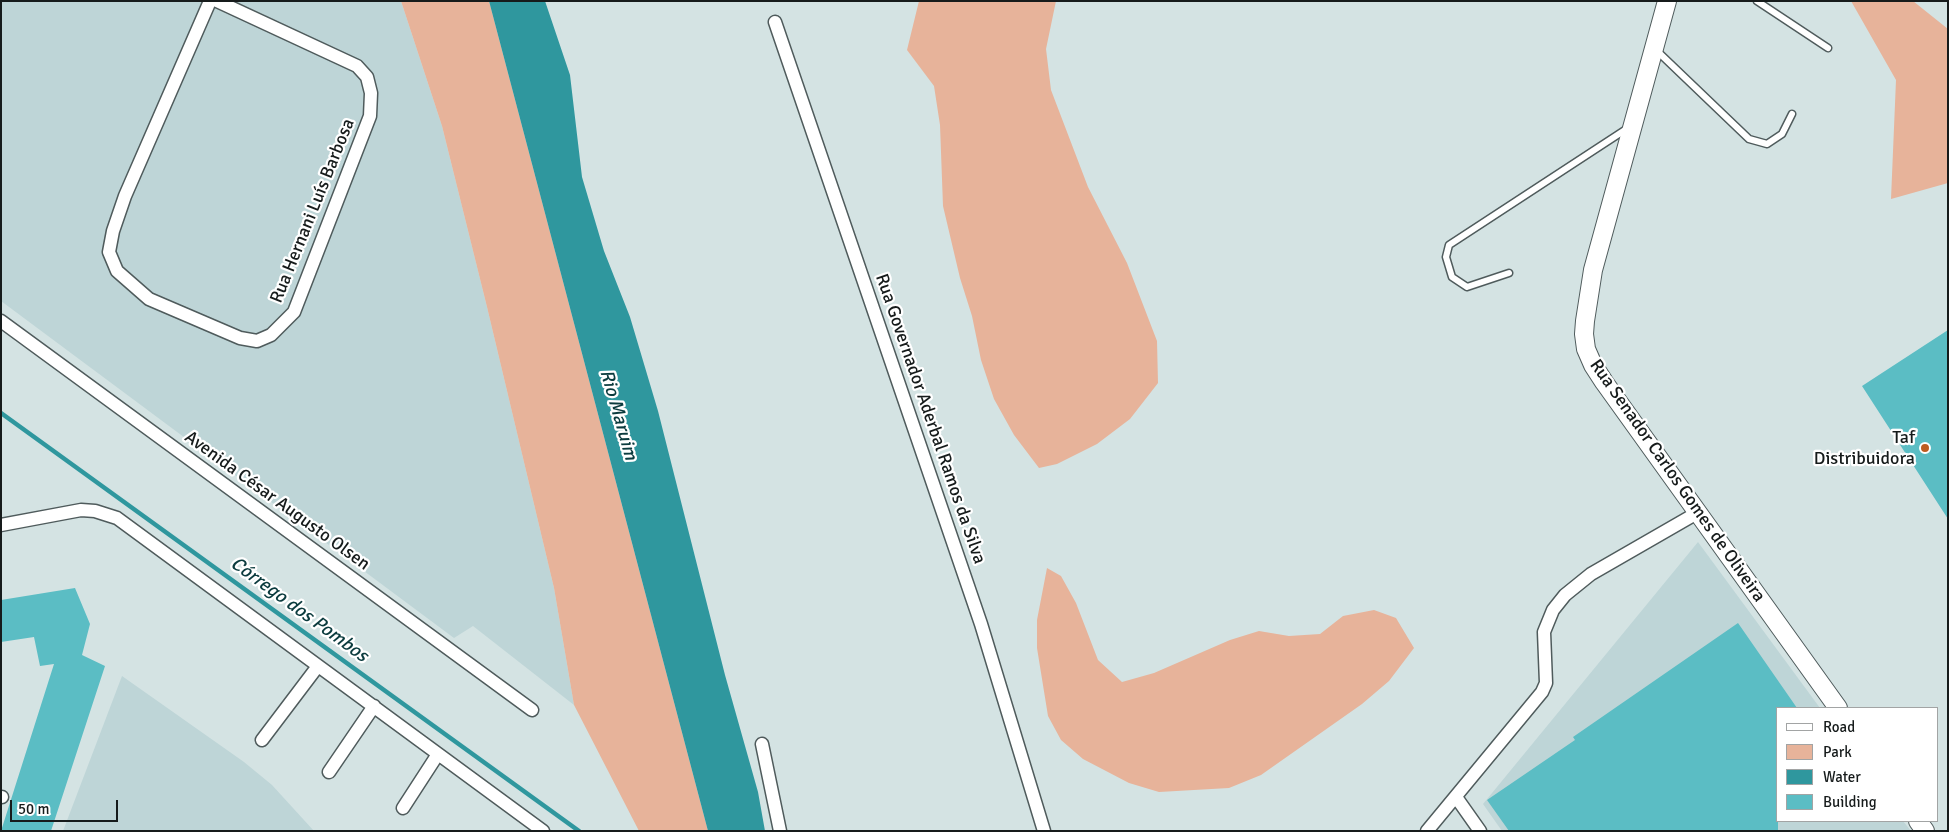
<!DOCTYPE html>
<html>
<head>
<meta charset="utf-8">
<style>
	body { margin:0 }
	#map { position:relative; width:1949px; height:832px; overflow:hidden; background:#d4e3e3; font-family:Signika,sans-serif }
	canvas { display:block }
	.frame { position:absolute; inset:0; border:2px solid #161b1b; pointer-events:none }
	.legend { position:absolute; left:1776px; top:707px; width:162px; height:115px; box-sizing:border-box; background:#fff; border:1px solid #a2a4a4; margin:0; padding:6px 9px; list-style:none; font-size:15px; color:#161b1b }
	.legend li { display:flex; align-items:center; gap:10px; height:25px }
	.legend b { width:25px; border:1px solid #a2a4a4 }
	.scale { position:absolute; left:10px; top:800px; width:108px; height:22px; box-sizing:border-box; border:2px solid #161b1b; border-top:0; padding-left:6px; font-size:15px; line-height:18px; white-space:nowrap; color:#161b1b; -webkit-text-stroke:4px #fff; paint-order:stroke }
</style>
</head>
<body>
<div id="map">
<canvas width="1949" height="832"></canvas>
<div class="frame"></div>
<ul class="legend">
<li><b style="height:6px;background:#fff"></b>Road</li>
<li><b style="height:14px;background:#e7b39a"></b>Park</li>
<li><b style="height:14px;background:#2f979e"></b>Water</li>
<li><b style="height:14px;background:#5bbdc4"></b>Building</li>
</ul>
<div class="scale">50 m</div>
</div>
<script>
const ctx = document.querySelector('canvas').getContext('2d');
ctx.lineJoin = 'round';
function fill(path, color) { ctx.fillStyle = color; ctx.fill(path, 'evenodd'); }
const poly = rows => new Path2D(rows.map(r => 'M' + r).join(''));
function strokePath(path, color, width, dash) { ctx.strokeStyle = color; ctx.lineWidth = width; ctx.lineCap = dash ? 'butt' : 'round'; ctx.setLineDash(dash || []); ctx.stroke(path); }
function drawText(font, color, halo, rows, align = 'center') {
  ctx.font = font + ' Signika,sans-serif'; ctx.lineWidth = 4.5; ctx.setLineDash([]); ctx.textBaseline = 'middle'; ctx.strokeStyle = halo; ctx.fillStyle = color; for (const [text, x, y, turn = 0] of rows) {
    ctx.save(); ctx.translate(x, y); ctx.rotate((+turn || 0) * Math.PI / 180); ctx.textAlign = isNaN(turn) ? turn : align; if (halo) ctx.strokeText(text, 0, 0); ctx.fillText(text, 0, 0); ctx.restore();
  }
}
fill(poly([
	[1,1,401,1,442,126,487,307,554,588,574,705,473,626,454,638,1,301],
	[1698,542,1820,708,1778,708,1778,821,1903,821,1911,831,1502,831,1483,804],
	[122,676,244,762,272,785,314,831,63,831]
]), '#bed5d7');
fill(poly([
	[401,1,489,1,708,831,639,831,574,705,554,588,487,307,442,126],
	[919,1,1056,1,1046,49,1051,90,1088,187,1127,263,1157,341,1158,383,1130,419,1097,444,1057,464,1039,468,1014,435,994,399,981,360,972,316,960,278,943,206,940,125,934,86,907,50],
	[1851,1,1913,1,1948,29,1948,183,1891,199,1896,80],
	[1047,568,1061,576,1076,603,1098,660,1122,682,1154,673,1230,640,1259,631,1289,636,1320,634,1343,616,1374,610,1396,618,1414,648,1389,681,1362,704,1261,775,1229,788,1159,792,1129,783,1083,759,1061,740,1048,716,1037,648,1037,620]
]), '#e7b39a');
fill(poly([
	[489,1,545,1,570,75,582,177,604,251,630,317,658,411,725,675,758,792,765,831,708,831]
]), '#2f979e');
strokePath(poly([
	[1,413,579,831]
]), '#2f979e', 4.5);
fill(poly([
	[1948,330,1948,519,1862,386],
	[75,588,90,624,82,655,105,666,51,831,1,831,54,664,40,666,34,637,1,642,1,600],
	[1738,623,1797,708,1778,708,1778,831,1509,831,1487,800,1575,740,1573,737]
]), '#5bbdc4');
const service = poly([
	[1757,1,1828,48],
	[1655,49,1749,139,1767,144,1782,134,1792,114],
	[1509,273,1467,287,1452,277,1446,257,1449,245,1628,128]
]);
const minor = poly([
	[210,1,125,196,113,231,109,252,117,271,149,299,240,338,257,341,271,335,294,312,370,116,371,93,367,77,357,66,217,1],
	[775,22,981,624,1044,831],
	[1,321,532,710],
	[1,525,81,510,95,511,117,518,543,831],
	[262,740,318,666],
	[762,744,780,831],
	[329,772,374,706],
	[1,797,2,797],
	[1456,797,1480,831],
	[403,808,438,754],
	[1427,831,1542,692,1546,683,1544,632,1553,610,1565,595,1591,574,1697,513]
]);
const secondary = poly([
	[1667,1,1593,270,1585,321,1584,334,1586,349,1593,365,1604,382,1838,708],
	[1918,821,1925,831]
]);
strokePath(service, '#4f5b5c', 9);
strokePath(minor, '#4f5b5c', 15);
strokePath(secondary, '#4f5b5c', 20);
strokePath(service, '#fff', 6);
strokePath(minor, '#fff', 12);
strokePath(secondary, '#fff', 18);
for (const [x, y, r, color] of [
	[1925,448,5,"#bd5b20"]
]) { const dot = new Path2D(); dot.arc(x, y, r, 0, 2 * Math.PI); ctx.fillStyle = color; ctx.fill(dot); strokePath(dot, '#fff', 2); }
drawText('18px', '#161b1b', '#fff', [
	["Rua Hernani Luís Barbosa",313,211,-68],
	["Rua Governador Aderbal Ramos da Silva",930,419,71],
	["Rua Senador Carlos Gomes de Oliveira",1677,481,55],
	["Avenida César Augusto Olsen",277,501,36]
]);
drawText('18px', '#161b1b', '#fff', [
	["Taf",1915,438],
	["Distribuidora",1915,459]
], 'right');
drawText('italic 19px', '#0b3b3e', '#fff', [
	["Rio Maruim",618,415,74],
	["Córrego dos Pombos",299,610,36]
]);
</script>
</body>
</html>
